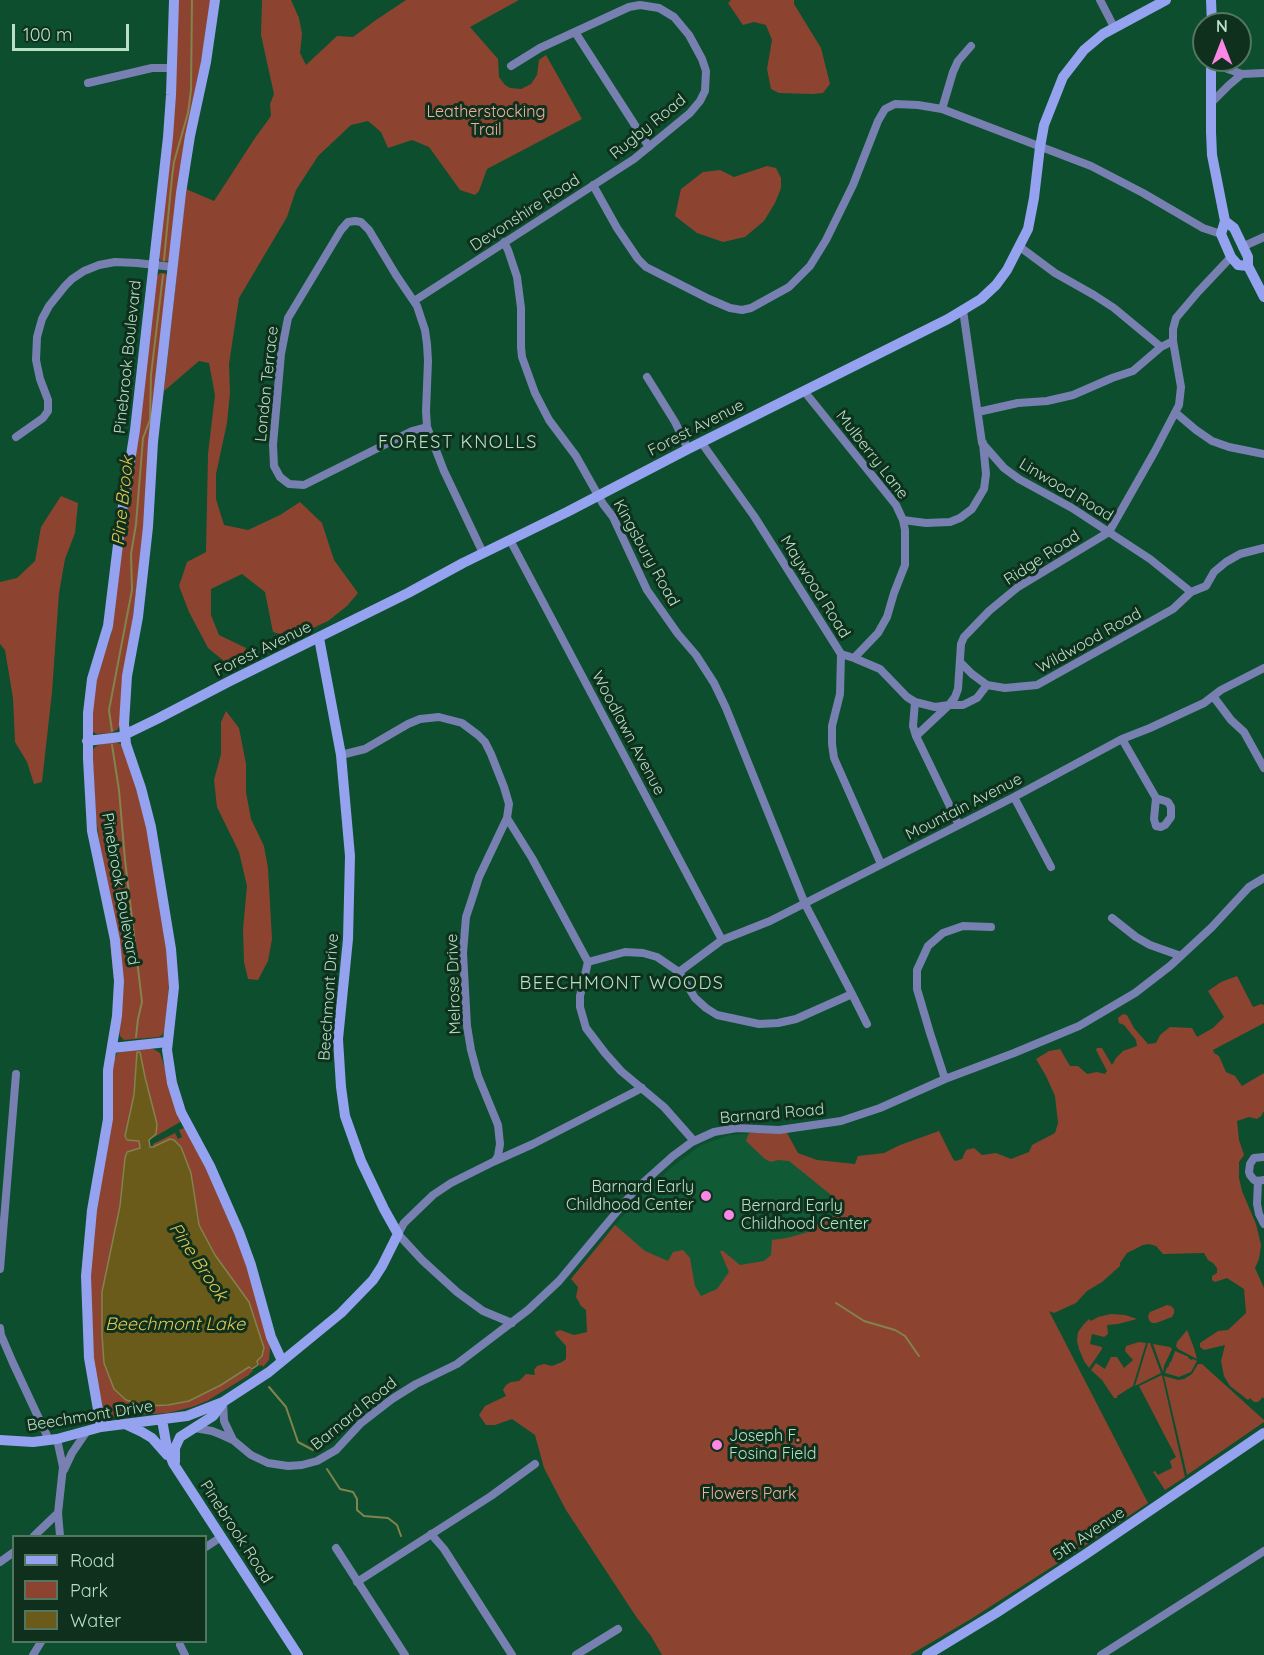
<!DOCTYPE html>
<html>
<head>
<meta charset="utf-8">
<style>
	body { margin:0 }
	#map { position:relative; width:1264px; height:1655px; overflow:hidden; background:#0c4e2d; font-family:Quicksand,sans-serif }
	canvas { display:block }
	.legend { position:absolute; left:12px; top:1535px; width:195px; height:108px; box-sizing:border-box; background:#0e301d; border:2px solid #527660; margin:0; padding:8px 10px; list-style:none; font-size:18px; color:#b9dfc5 }
	.legend li { display:flex; align-items:center; gap:12px; height:30px }
	.legend b { width:30px; border:2px solid #527660 }
	.north { position:absolute; left:1192px; top:12px; width:60px; height:60px; box-sizing:border-box; background:#0e301d; border:2px solid #527660; border-radius:50%; rotate:0deg; font-size:16px; font-weight:700; line-height:24px; text-align:center; color:#b9dfc5 }
	.north::after { content:''; display:block; margin:auto; width:21px; height:27px; background:#fc86e3; clip-path:polygon(50% 0,100% 100%,50% 72%,0 100%) }
	.scale { position:absolute; left:12px; top:24px; width:117px; height:27px; box-sizing:border-box; border:3px solid #b9dfc5; border-top:0; padding-left:8px; font-size:18px; line-height:21px; white-space:nowrap; color:#b9dfc5; -webkit-text-stroke:4px #0e301d; paint-order:stroke }
</style>
</head>
<body>
<div id="map">
<canvas width="1264" height="1655"></canvas>
<ul class="legend">
<li><b style="height:8px;background:#94a2ef"></b>Road</li>
<li><b style="height:16px;background:#8c4431"></b>Park</li>
<li><b style="height:16px;background:#6b5b1a"></b>Water</li>
</ul>
<div class="north">N</div>
<div class="scale">100 m</div>
</div>
<script>
const ctx = document.querySelector('canvas').getContext('2d');
ctx.lineJoin = 'round';
function fill(path, color) { ctx.fillStyle = color; ctx.fill(path, 'evenodd'); }
const poly = rows => new Path2D(rows.map(r => 'M' + r).join(''));
function strokePath(path, color, width, dash) { ctx.strokeStyle = color; ctx.lineWidth = width; ctx.lineCap = dash ? 'butt' : 'round'; ctx.setLineDash(dash || []); ctx.stroke(path); }
function drawText(font, color, halo, rows, align = 'center') {
  ctx.font = font + ' Quicksand,sans-serif'; ctx.lineWidth = 6; ctx.setLineDash([]); ctx.textBaseline = 'middle'; ctx.strokeStyle = halo; ctx.fillStyle = color; for (const [text, x, y, turn = 0] of rows) {
    ctx.save(); ctx.translate(x, y); ctx.rotate((+turn || 0) * Math.PI / 180); ctx.textAlign = isNaN(turn) ? turn : align; if (halo) ctx.strokeText(text, 0, 0); ctx.fillText(text, 0, 0); ctx.restore();
  }
}
fill(poly([
	[756,1133,796,1159,841,1203,838,1213,759,1269,701,1297,682,1296,610,1230,644,1193,672,1167,701,1145,729,1135]
]), '#105a35');
fill(poly([
	[178,0,211,0,171,258,168,261,164,262,160,260,159,257],
	[262,0,291,0,299,18,302,34,300,53,306,65,337,36,353,37,376,20,406,0,519,0,470,27,498,59,499,77,505,85,510,88,521,89,531,84,537,75,539,60,546,55,582,119,487,169,479,191,475,195,460,190,429,147,412,140,388,148,381,132,368,121,351,125,318,156,296,190,287,217,239,298,229,364,230,393,227,423,216,474,216,499,224,525,248,530,280,515,300,502,322,523,334,560,358,593,347,606,328,621,292,638,273,632,265,592,242,574,211,589,211,615,219,635,246,648,243,659,224,661,208,648,189,612,179,586,187,562,206,552,208,454,215,395,209,363,199,361,164,391,186,189,214,201,255,138,271,116,270,104,274,94,261,35],
	[731,0,794,0,794,4,821,48,830,84,823,93,813,94,779,93,771,89,767,69,772,40,766,25,754,22,743,25,728,3],
	[767,166,776,168,781,178,781,188,775,203,764,221,745,237,723,242,697,233,675,216,681,189,703,172,720,170,734,177],
	[160,273,165,273,168,276,149,484,120,725,117,730,111,733,97,734,93,732,92,727,93,687,111,635,157,276],
	[61,496,78,503,75,533,65,559,59,593,52,692,42,782,34,784,27,762,15,742,13,698,5,650,0,644,0,582,17,578,35,561,41,527],
	[226,711,239,728,246,764,246,792,251,819,264,846,268,868,272,939,268,961,258,980,248,979,244,962,243,929,247,886,239,852,217,807,214,780,221,754,221,722],
	[114,742,124,745,142,802,171,962,165,1029,163,1034,159,1037,124,1040,120,1036,119,1030,102,861,96,817,92,753,94,748,98,745],
	[1237,976,1253,1007,1261,1004,1264,1005,1264,1023,1213,1050,1214,1053,1219,1056,1226,1072,1235,1076,1242,1086,1264,1073,1264,1111,1261,1116,1257,1119,1249,1117,1237,1121,1239,1140,1244,1155,1239,1162,1239,1178,1242,1191,1256,1224,1261,1245,1259,1259,1255,1268,1264,1288,1264,1399,1263,1397,1258,1402,1254,1402,1250,1398,1248,1400,1230,1386,1224,1376,1221,1361,1225,1345,1204,1350,1200,1347,1200,1343,1218,1331,1228,1330,1246,1313,1244,1289,1227,1278,1215,1282,1212,1280,1212,1276,1217,1273,1217,1268,1213,1263,1208,1260,1204,1253,1163,1254,1156,1246,1149,1244,1143,1245,1127,1253,1120,1263,1120,1266,1102,1282,1087,1291,1076,1303,1054,1313,1049,1311,1148,1503,1072,1554,971,1619,910,1655,662,1655,651,1636,637,1618,566,1510,544,1468,535,1435,512,1419,495,1425,486,1425,479,1415,485,1406,506,1396,503,1390,506,1385,511,1382,519,1381,526,1374,535,1375,534,1370,537,1366,544,1364,552,1366,562,1362,566,1359,566,1346,556,1335,555,1332,560,1330,574,1335,587,1332,586,1310,581,1306,576,1297,578,1287,571,1279,615,1225,645,1251,668,1261,673,1252,683,1250,690,1258,695,1286,701,1296,717,1289,729,1272,720,1251,723,1251,740,1265,764,1261,771,1255,772,1240,787,1238,815,1230,817,1224,828,1220,838,1213,841,1203,789,1161,778,1160,771,1162,765,1159,746,1141,749,1133,787,1133,798,1153,817,1160,855,1164,858,1156,884,1153,900,1145,939,1131,953,1159,955,1161,962,1159,966,1150,974,1148,982,1155,996,1153,1011,1159,1029,1152,1032,1145,1055,1133,1058,1123,1055,1096,1046,1076,1036,1059,1049,1051,1060,1049,1070,1066,1078,1066,1087,1074,1097,1072,1105,1074,1107,1071,1096,1050,1097,1048,1102,1048,1112,1065,1116,1058,1123,1051,1137,1046,1136,1040,1124,1025,1119,1023,1118,1018,1123,1014,1127,1015,1134,1028,1148,1044,1156,1043,1160,1035,1170,1027,1192,1028,1197,1037,1213,1028,1224,1017,1208,991,1221,982],
	[137,1049,153,1049,160,1053,182,1121,149,1140,145,1077,140,1052,137,1052,134,1095,125,1136,127,1140,139,1141,140,1149,127,1152,125,1158,120,1205,102,1292,102,1335,104,1363,114,1389,126,1400,190,1401,221,1385,249,1367,253,1371,249,1374,249,1375,207,1401,192,1407,168,1413,120,1416,109,1418,104,1414,93,1364,89,1276,113,1057,116,1057,117,1053],
	[184,1128,202,1157,235,1230,266,1329,270,1348,269,1360,263,1367,262,1365,260,1366,257,1361,215,1255,199,1225,198,1212,153,1147,153,1144,175,1133,178,1139,182,1137,179,1130],
	[1167,1305,1171,1306,1174,1309,1174,1313,1172,1317,1156,1323,1152,1323,1149,1320,1148,1316,1150,1312],
	[1111,1314,1125,1315,1137,1319,1118,1324,1107,1325,1108,1334,1104,1337,1092,1334,1090,1344,1102,1347,1102,1349,1089,1368,1084,1361,1079,1349,1077,1341,1078,1332,1084,1324,1089,1319,1091,1321,1098,1317],
	[1187,1330,1194,1348,1197,1359,1178,1349,1176,1346,1177,1342],
	[1139,1342,1146,1343,1133,1386,1117,1396,1117,1398,1114,1398,1102,1380,1091,1370,1096,1363,1105,1369,1111,1357,1117,1357,1124,1368,1133,1360,1125,1351,1126,1346],
	[1148,1343,1150,1343,1161,1373,1135,1386],
	[1153,1344,1170,1347,1172,1349,1164,1366,1163,1372],
	[1175,1351,1189,1357,1188,1358,1192,1360,1193,1359,1197,1361,1191,1372,1179,1377,1165,1373,1167,1367,1168,1368,1170,1362,1171,1362],
	[1198,1364,1202,1364,1264,1420,1264,1422,1187,1475,1164,1376,1178,1380,1184,1379,1192,1374],
	[1162,1375,1185,1477,1165,1490,1153,1472,1155,1471,1158,1475,1172,1468,1170,1461,1176,1457,1139,1386]
]), '#8c4431');
const water = poly([
	[137,1052,140,1052,145,1077,157,1124,156,1134,149,1140,150,1147,153,1147,170,1139,174,1140,181,1147,191,1173,199,1225,215,1255,249,1302,264,1348,262,1356,257,1361,258,1365,252,1369,249,1367,221,1385,189,1401,168,1405,147,1406,126,1400,114,1389,104,1363,102,1335,102,1292,120,1206,125,1158,127,1152,140,1148,139,1141,127,1140,125,1136,134,1095,137,1052]
]);
fill(water, '#6b5b1a');
strokePath(water, '#82834d', 1.5);
strokePath(poly([
	[164,260,172,177,174,162,188,113,191,90,192,0],
	[112,731,109,710,132,590,131,554,136,524,143,438,150,420,151,375,163,275],
	[112,745,119,790,125,860,142,1002,138,1019,136,1037],
	[836,1303,864,1321,895,1330,905,1336,919,1356],
	[269,1387,286,1407,298,1442,313,1450],
	[327,1469,340,1489,353,1492,357,1499,357,1510,364,1516,388,1518,397,1525,401,1536]
]), '#82834d', 2);
strokePath(poly([
	[1100,0,1114,27],
	[575,32,649,147],
	[1211,63,1242,74],
	[88,83,152,68,172,68],
	[1211,103,1229,85,1242,74,1264,73],
	[942,109,953,72,958,61,971,46],
	[593,185,617,228,638,259,646,267,709,299,730,308,742,310,751,308,789,287,810,266,826,240,853,185,878,121,885,109,895,104,918,105,942,109,1091,166,1143,193,1203,228,1221,234],
	[504,242,508,250,517,277,521,308,521,347,522,357,535,393,549,420,576,456,603,504,613,517,647,590,678,634,696,655,714,683,726,708,805,904,852,994,796,1019,778,1023,759,1024,717,1015,706,1008,695,998,679,972,657,957,643,953,625,952,588,962,580,996,580,1007,586,1028,605,1053,621,1071,664,1107,694,1141],
	[1020,247,1055,273,1094,295,1114,308,1161,347],
	[1242,247,1264,237],
	[414,301,634,159,690,113,700,101,705,91,706,71,702,59,689,35,674,17,659,8,640,5,629,7,540,48,511,66],
	[963,310,982,443,1004,468,1019,479,1072,508,1150,559,1191,592],
	[647,377,675,422,688,449],
	[804,391,896,505,903,520,905,530,905,565,894,593,887,617,878,633,854,658,841,654],
	[978,412,1018,403,1047,401,1073,395,1112,378,1133,371,1161,347,1173,341],
	[1176,413,1196,430,1212,441,1229,447,1264,454],
	[427,427,412,431,304,485,289,484,280,477,274,466,273,445,281,354,288,318,341,230,348,222,355,221,361,222,369,230,396,275,417,306,425,330,427,344,428,361,426,411,427,427,444,471,483,553],
	[16,437,43,418,48,411,48,400,40,379,36,360,37,337,42,319,49,306,65,286,72,279,84,271,99,265,115,262,137,263,173,267],
	[701,442,754,516,841,654,840,694,832,726,832,744,834,758,881,864],
	[903,520,926,523,950,522,960,518,972,509,984,489,986,474,983,443],
	[510,540,722,940],
	[854,658,880,669,907,697,915,702,935,707,949,705,963,705,977,698,987,685,1005,688,1037,685,1173,609,1191,592,1206,586,1214,572,1226,562,1240,554,1264,548],
	[960,662,972,674,987,685],
	[1213,696,1231,720,1244,732,1264,768],
	[915,702,913,726,916,736,959,825],
	[916,736,949,705,955,697,958,689,961,644,964,637,989,611,1018,587,1109,532,1155,451,1179,405,1181,387,1173,341,1173,329,1176,318,1198,292,1231,257],
	[1122,739,1156,798],
	[341,755,365,749,408,724,420,719,439,717,462,723,478,735,485,742,491,754,504,787,509,804,507,818,479,877,472,899,466,917,463,953,467,1026,471,1050,478,1076,498,1125,500,1144,498,1156,495,1161,451,1183,433,1195,404,1223,398,1234,422,1260,457,1292,483,1311,512,1323],
	[1014,797,1051,867],
	[1156,798,1168,802,1171,807,1171,817,1165,825,1161,827,1156,826,1154,819,1156,798],
	[507,818,532,858,588,962],
	[1112,918,1136,937,1150,945,1181,956],
	[679,972,722,940,770,921,1014,797,1122,739,1150,728,1204,703,1221,690,1264,668],
	[852,994,867,1024],
	[945,1079,930,1033,917,989,917,970,928,946,943,933,963,926,991,927],
	[1264,1157,1254,1158,1250,1164,1249,1172,1250,1175,1254,1180,1258,1181,1264,1180],
	[495,1161,533,1144,642,1088],
	[1258,1181,1257,1204,1259,1214,1264,1224],
	[0,1269,16,1074],
	[0,1328,1,1335,13,1363,49,1440],
	[223,1402,224,1421,233,1440],
	[195,1428,212,1431,222,1435,233,1440,251,1455,268,1463,288,1466,302,1465,317,1461,336,1450,361,1423,392,1399,416,1384,457,1364,528,1310,559,1281,635,1190,673,1156,692,1142,714,1132,737,1128,779,1130,841,1121,880,1108,945,1079,1014,1053,1079,1026,1135,993,1170,966,1212,927,1249,887,1264,878],
	[57,1439,63,1467,58,1513,60,1536],
	[64,1470,72,1453,87,1431],
	[431,1534,444,1549,512,1655],
	[34,1536,58,1513],
	[206,1547,221,1537],
	[336,1548,405,1655],
	[0,1562,14,1552],
	[357,1582,491,1496,535,1464],
	[180,1645,185,1655],
	[33,1655,41,1642],
	[576,1655,618,1629],
	[1101,1655,1264,1551]
]), '#7780b1', 8);
strokePath(poly([
	[215,0,206,62,190,136,181,193,153,442,148,527,138,617,127,676,124,724,126,744,141,788,151,827,171,949,174,987,167,1050,172,1083,181,1112,210,1166,239,1232,251,1265,271,1337,282,1361],
	[1211,0,1212,24],
	[1211,60,1211,132,1212,155,1225,221,1221,234,1231,257,1238,265,1248,266],
	[1225,221,1234,228,1248,257,1248,266,1264,297],
	[87,741,120,737,157,719,230,681,408,593,463,563,567,512,688,449,948,319,981,299,996,285,1007,270,1028,229,1034,198,1040,147,1044,125,1063,77,1084,50,1103,34,1166,0],
	[112,1048,167,1042],
	[162,1420,167,1448,173,1463,298,1655],
	[125,1424,142,1432,152,1438,167,1455],
	[101,1427,89,1358,86,1276,92,1210,108,1119,108,1070,117,1016,119,981,115,940,92,831,88,759,88,713,92,679,108,626,122,512,135,430,168,137,171,95,174,0],
	[0,1440,33,1442,57,1439,101,1427,187,1416,223,1402,269,1372,341,1313,373,1280,382,1266,398,1234,384,1209,361,1161,345,1116,341,1087,338,1039,348,939,350,856,341,755,319,638],
	[175,1462,175,1448,180,1437,213,1416,222,1404],
	[927,1655,996,1613,1086,1554,1264,1433]
]), '#94a2ef', 10);
for (const [x, y, r, color] of [
	[706,1196,6,"#fc86e3"],
	[729,1215,6,"#fc86e3"],
	[717,1445,6,"#fc86e3"]
]) { const dot = new Path2D(); dot.arc(x, y, r, 0, 2 * Math.PI); ctx.fillStyle = color; ctx.fill(dot); strokePath(dot, '#0e301d', 2); }
drawText('16px', '#f3b19f', '#0e301d', [
	["Leatherstocking",486,112],
	["Trail",486,130],
	["Flowers Park",749,1494]
]);
drawText('16px', '#b9dfc5', '#0e301d', [
	["Rugby Road",648,127,-39],
	["Devonshire Road",525,213,-33],
	["Pinebrook Boulevard",128,357,-84],
	["London Terrace",267,384,-84],
	["Forest Avenue",696,428,-27],
	["Mulberry Lane",872,455,52],
	["Linwood Road",1066,490,31],
	["Kingsbury Road",646,553,61],
	["Ridge Road",1042,558,-33],
	["Maywood Road",815,587,58],
	["Wildwood Road",1089,641,-29],
	["Forest Avenue",263,649,-26],
	["Woodlawn Avenue",628,733,62],
	["Mountain Avenue",964,807,-27],
	["Pinebrook Boulevard",120,889,80],
	["Melrose Drive",454,984,-92],
	["Beechmont Drive",329,997,-86],
	["Barnard Road",772,1114,-5],
	["Barnard Road",354,1414,-39],
	["Beechmont Drive",90,1416,-9],
	["Pinebrook Road",236,1532,57],
	["5th Avenue",1089,1534,-34]
]);
drawText('16px', '#b9dfc5', '#0e301d', [
	["Barnard Early",694,1187,"right"],
	["Childhood Center",694,1205,"right"],
	["Bernard Early",741,1206],
	["Childhood Center",741,1224],
	["Joseph F.",729,1436],
	["Fosina Field",729,1454]
], 'left');
ctx.letterSpacing = '1.5px';
drawText('18px', '#b9dfc5', '#0e301d', [
	["FOREST KNOLLS",458,443],
	["BEECHMONT WOODS",622,984]
]);
ctx.letterSpacing = '0px';
drawText('italic 18px', '#e2c653', '#0e301d', [
	["Pine Brook",123,501,-84],
	["Pine Brook",198,1262,56],
	["Beechmont Lake",175,1325]
]);
</script>
</body>
</html>
